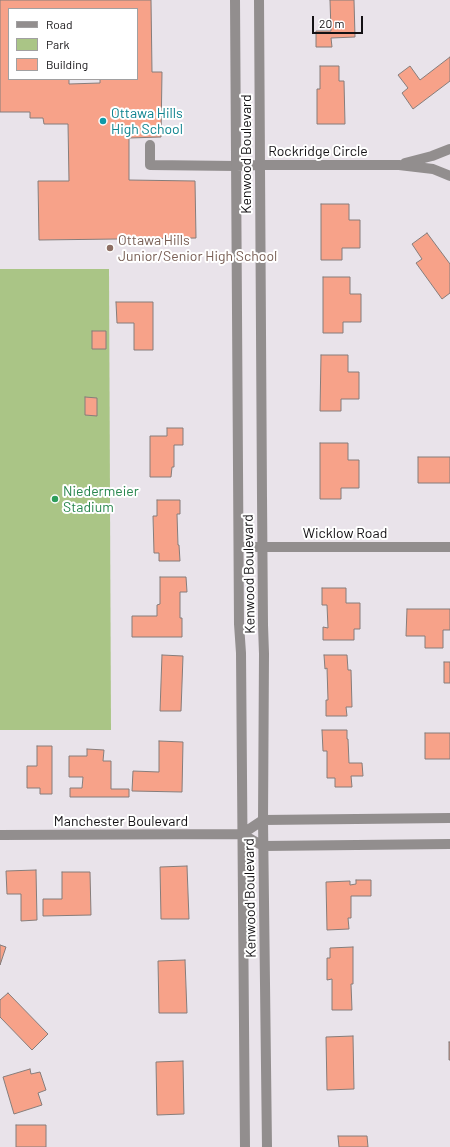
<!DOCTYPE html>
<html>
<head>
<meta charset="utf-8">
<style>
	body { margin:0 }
	#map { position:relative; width:450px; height:1147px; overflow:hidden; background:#e9e3ea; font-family:Barlow,sans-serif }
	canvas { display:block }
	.legend { position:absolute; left:8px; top:8px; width:130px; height:72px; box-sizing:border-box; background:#fff; border:1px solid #a1a0a1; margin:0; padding:5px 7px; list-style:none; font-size:12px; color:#131114 }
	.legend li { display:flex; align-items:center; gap:8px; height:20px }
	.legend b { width:20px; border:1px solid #a1a0a1 }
	.scale { position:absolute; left:312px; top:16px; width:51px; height:18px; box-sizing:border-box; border:2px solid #131114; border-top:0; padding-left:5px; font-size:12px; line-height:14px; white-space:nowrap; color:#131114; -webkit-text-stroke:3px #fff; paint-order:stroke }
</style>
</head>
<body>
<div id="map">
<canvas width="450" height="1147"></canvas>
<ul class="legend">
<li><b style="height:5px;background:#928e8e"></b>Road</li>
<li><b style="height:11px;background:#aac586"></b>Park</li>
<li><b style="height:11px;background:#f7a289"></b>Building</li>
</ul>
<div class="scale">20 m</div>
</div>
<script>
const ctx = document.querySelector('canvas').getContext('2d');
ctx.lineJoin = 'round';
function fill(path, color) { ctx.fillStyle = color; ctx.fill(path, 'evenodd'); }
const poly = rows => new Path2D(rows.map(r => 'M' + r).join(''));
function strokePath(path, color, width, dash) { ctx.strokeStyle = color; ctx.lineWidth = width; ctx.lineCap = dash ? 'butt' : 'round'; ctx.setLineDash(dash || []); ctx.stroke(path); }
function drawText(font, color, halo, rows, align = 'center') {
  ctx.font = font + ' Barlow,sans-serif'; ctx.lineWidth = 4; ctx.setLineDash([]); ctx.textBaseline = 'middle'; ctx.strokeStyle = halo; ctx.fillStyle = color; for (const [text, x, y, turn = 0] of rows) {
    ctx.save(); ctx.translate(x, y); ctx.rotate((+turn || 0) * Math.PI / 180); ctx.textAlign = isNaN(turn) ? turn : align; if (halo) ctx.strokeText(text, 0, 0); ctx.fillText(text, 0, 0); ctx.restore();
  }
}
fill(poly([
	[0,269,109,269,111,730,0,730]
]), '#aac586');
const building = poly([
	[0,0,151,0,152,72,162,72,161,137,129,138,129,180,195,181,196,238,39,240,38,181,69,181,68,124,44,124,43,118,30,118,30,112,0,112,0,0],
	[9,9,137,9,137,79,100,79,100,83,69,84,69,79,9,79,9,9],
	[330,0,354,0,355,37,331,38,332,47,316,47,316,31,331,31,330,0],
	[450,57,450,81,413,109,402,93,408,88,398,75,410,66,420,80,450,57],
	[320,66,339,66,339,81,344,81,345,124,317,124,317,89,320,89,320,66],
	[321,204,349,204,349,220,360,220,360,248,342,248,342,260,321,260,321,204],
	[427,233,450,264,450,293,442,299,416,263,422,259,412,244,427,233],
	[323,277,350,277,350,294,361,294,361,322,343,322,343,333,323,333,323,277],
	[116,302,153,302,153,350,134,350,134,323,117,323,116,302],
	[92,331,106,331,106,349,92,349,92,331],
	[321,355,348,355,348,372,359,372,359,399,341,399,341,411,320,411,321,355],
	[85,397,97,398,97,416,85,415,85,397],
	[167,428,183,428,183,445,174,445,174,467,172,467,171,477,150,477,150,436,167,436,167,428],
	[320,443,348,443,348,460,359,460,359,488,341,488,341,499,320,499,320,443],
	[418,457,450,457,450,483,418,483,418,457],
	[157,500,180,500,180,514,177,514,178,545,179,545,180,561,159,561,159,553,154,553,153,516,157,516,157,500],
	[160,577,186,577,187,592,180,592,180,618,182,618,182,637,132,637,132,616,157,616,157,605,160,604,160,577],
	[322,588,346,588,346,603,360,603,360,629,354,629,354,640,323,640,323,627,328,628,327,605,322,605,322,588],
	[407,609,450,609,450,630,443,630,443,648,425,648,425,636,406,636,407,609],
	[162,655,183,656,181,711,160,711,162,655],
	[324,655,347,655,348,670,351,670,352,707,346,707,347,716,326,716,326,700,328,700,327,668,325,669,324,655],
	[444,662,450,662,450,683,444,683,444,662],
	[322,730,347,730,347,739,348,739,349,763,362,763,363,776,351,776,352,787,335,787,335,778,327,778,327,751,323,751,322,730],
	[425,733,450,733,450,759,425,759,425,733],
	[159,741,183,742,182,792,132,791,133,771,159,772,159,741],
	[37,746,52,746,52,794,40,794,40,788,27,788,27,766,37,766,37,746],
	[87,749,104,750,103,761,111,761,111,789,129,789,129,797,70,797,70,788,82,788,83,777,69,777,69,756,87,756,87,749],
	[187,866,189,919,161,919,160,867,187,866],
	[36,870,37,920,21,921,21,894,7,894,6,871,36,870],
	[62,872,90,872,91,915,43,916,43,899,62,899,62,872],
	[356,880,371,880,371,896,351,896,351,918,348,918,349,929,327,930,326,882,350,881,350,885,356,884,356,880],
	[0,945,6,947,0,965,0,945],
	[353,947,353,984,351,984,352,1010,332,1010,332,979,327,980,327,958,330,958,330,948,353,947],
	[185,960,187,1013,159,1013,158,961,185,960],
	[8,993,48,1034,32,1050,0,1017,0,1000,8,993],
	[353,1036,354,1089,327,1090,326,1037,353,1036],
	[449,1042,450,1042,450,1060,449,1060,449,1042],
	[183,1061,184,1114,157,1115,156,1062,183,1061],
	[30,1069,31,1074,40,1072,46,1090,38,1093,42,1105,14,1114,3,1077,30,1069],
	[16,1125,46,1125,46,1147,16,1147,16,1125],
	[338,1136,367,1136,368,1147,339,1147,338,1136]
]);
fill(building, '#f7a289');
strokePath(building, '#867d7b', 1);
strokePath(poly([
	[150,145,150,165,236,166]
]), '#928e8e', 10);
strokePath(poly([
	[235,0,239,624,241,653,245,1147],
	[259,0,262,497,263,625,264,654,263,820,267,1147],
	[405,163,432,156,450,149],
	[236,166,260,165,399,165,433,169,450,176],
	[239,547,450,547],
	[242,834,263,820,450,818],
	[0,835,242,834,263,846,450,844]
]), '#928e8e', 10);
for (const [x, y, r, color] of [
	[103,121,4,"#0f9aa8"],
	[110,248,4,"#8d6e63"],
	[55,499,4,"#2e9e5b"]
]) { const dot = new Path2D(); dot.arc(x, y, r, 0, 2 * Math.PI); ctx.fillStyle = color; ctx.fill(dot); strokePath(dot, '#fff', 1.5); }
drawText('14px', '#0d838f', '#fff', [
	["Ottawa Hills",111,113],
	["High School",111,129]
], 'left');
drawText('14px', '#131114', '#fff', [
	["Rockridge Circle",318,151],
	["Kenwood Boulevard",246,154,-90],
	["Wicklow Road",345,533],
	["Kenwood Boulevard",249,574,-91],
	["Manchester Boulevard",121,821],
	["Kenwood Boulevard",250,898,-91]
]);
drawText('14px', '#785e54', '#fff', [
	["Ottawa Hills",118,240],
	["Junior/Senior High School",118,256]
], 'left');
drawText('14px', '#27864d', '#fff', [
	["Niedermeier",63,491],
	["Stadium",63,507]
], 'left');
</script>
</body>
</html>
